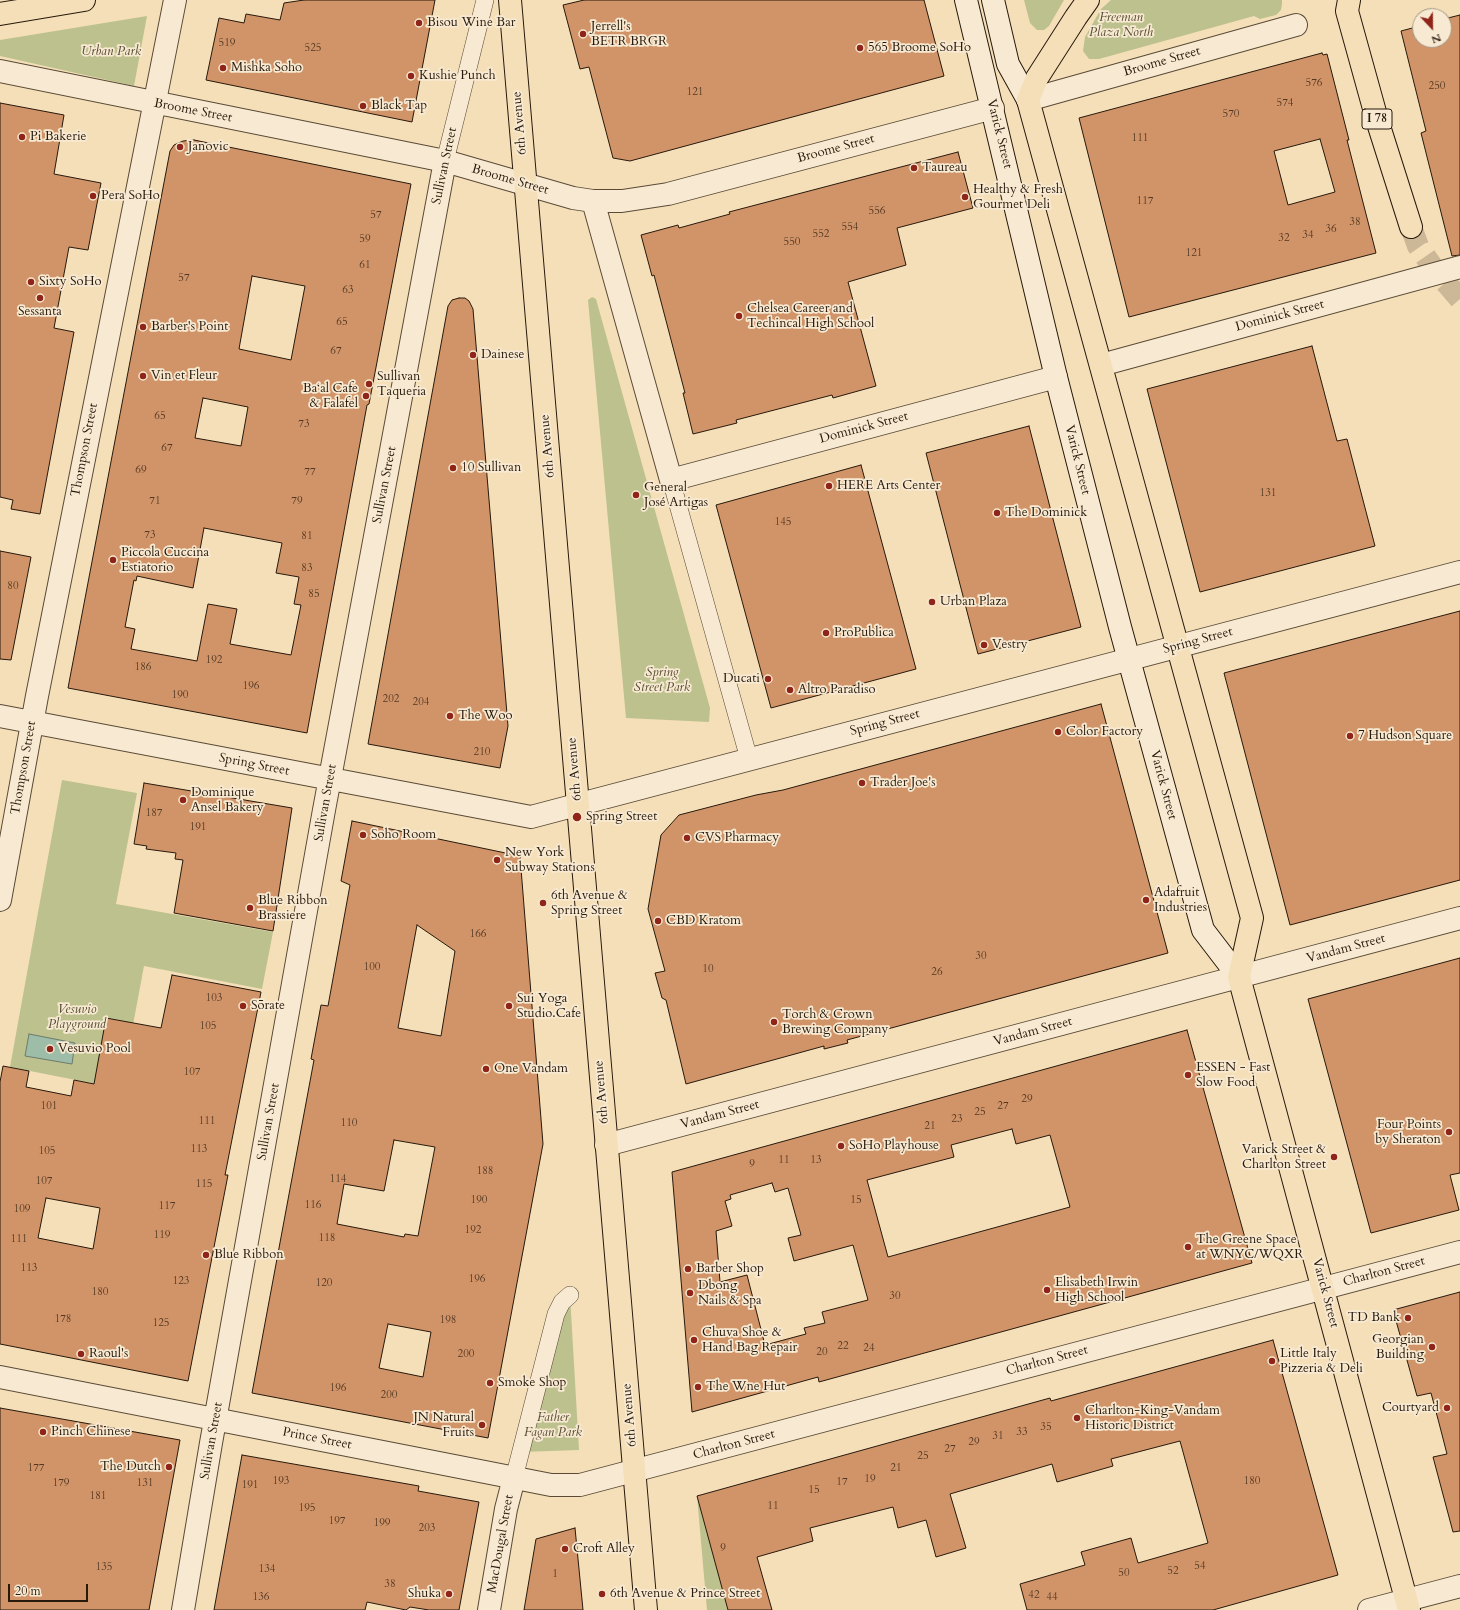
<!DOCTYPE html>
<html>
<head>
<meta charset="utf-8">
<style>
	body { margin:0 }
	#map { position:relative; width:1460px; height:1610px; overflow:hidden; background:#f5dfb9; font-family:Cardo,serif }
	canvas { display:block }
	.north { position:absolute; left:1412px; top:8px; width:40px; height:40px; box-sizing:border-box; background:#f8ead2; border:1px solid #a49682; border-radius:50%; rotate:158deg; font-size:11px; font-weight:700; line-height:16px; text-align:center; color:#27190b }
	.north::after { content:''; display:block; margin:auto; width:14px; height:18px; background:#8f2418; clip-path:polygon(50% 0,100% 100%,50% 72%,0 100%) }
	.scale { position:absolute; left:8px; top:1584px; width:80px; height:18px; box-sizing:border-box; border:2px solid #27190b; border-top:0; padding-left:5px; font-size:12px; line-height:14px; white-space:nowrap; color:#27190b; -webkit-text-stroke:3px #f8ead2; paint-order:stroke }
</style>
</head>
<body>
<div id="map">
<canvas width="1460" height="1610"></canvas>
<div class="north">N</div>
<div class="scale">20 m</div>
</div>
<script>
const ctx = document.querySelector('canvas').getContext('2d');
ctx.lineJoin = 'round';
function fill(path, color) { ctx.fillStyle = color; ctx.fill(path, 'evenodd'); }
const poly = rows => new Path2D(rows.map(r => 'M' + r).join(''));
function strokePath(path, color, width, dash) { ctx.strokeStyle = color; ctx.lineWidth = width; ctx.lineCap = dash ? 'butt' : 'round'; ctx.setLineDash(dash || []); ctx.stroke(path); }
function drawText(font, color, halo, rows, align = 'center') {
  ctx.font = font + ' Cardo,serif'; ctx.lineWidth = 3.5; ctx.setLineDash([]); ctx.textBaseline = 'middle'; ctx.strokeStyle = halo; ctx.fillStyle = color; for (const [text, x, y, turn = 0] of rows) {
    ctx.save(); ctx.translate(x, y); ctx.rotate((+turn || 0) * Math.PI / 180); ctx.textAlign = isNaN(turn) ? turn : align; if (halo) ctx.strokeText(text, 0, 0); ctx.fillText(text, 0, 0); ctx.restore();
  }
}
fill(poly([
	[1024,0,1064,0,1049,26,1044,30,1037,30,1030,23],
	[1111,0,1282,0,1282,4,1281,10,1276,15,1260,19,1254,16,1099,59,1089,59,1083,51,1085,37,1101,9],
	[147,16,134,86,0,56,0,40],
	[592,297,596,299,710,708,709,722,626,718,588,300],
	[62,780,137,793,116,904,273,932,262,989,144,966,121,1089,10,1067],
	[570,1295,579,1450,521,1452],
	[697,1496,728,1610,707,1610]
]), '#bdc18e');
const water = poly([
	[29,1034,75,1043,72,1064,25,1056,29,1034]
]);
fill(water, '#9dbda9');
strokePath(water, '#6e7b6a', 1);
const building = poly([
	[304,0,435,0,412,122,206,80,219,18,244,23,246,14,280,20,284,3,304,0],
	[584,0,924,0,944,76,630,161,613,158,589,67,580,69,563,5,584,0],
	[1460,15,1460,255,1452,256,1421,133,1426,131,1401,31,1420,26,1420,40,1444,40,1444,19,1460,15],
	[1322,53,1323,55,1327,54,1349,140,1347,140,1376,253,1129,317,1079,118,1322,53],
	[1320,139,1335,192,1288,205,1274,151,1320,139],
	[0,103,64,115,54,174,101,183,88,250,69,247,54,328,74,332,40,514,11,509,13,500,0,497,0,103],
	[194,140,411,184,369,404,367,405,307,733,68,688,170,151,174,145,183,141,194,140],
	[252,276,305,286,291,360,239,349,252,276],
	[203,398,248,407,241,446,195,438,203,398],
	[204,528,282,543,276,573,299,577,294,604,301,605,291,655,230,644,237,609,208,604,197,661,131,649,135,629,125,627,134,580,136,581,137,576,193,588,204,528],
	[958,152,973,208,897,228,906,265,848,282,876,386,833,398,832,395,736,420,737,423,693,434,683,393,685,393,654,275,652,276,641,235,678,225,679,228,730,214,729,212,958,152],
	[459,298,465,298,469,301,473,309,508,726,500,768,368,744,448,306,452,300,459,298],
	[1312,346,1337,441,1347,439,1375,546,1200,592,1147,389,1312,346],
	[1029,426,1081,627,978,654,926,453,1029,426],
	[861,465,916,669,771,708,716,505,861,465],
	[0,551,31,557,11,660,0,659,0,551],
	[1460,611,1460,880,1290,925,1224,673,1460,611],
	[1101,704,1168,953,847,1040,848,1043,824,1049,824,1046,686,1084,666,1000,662,998,655,973,665,971,648,909,661,835,679,815,756,795,783,790,1101,704],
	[144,783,292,808,273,931,174,913,183,860,175,859,176,853,146,849,147,846,134,844,144,783],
	[352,821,520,856,543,1144,488,1438,252,1393,314,1060,311,1059,321,1005,328,1006,350,885,341,881,352,821],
	[417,925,455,951,441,1036,398,1028,417,925],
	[394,1140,435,1147,418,1236,405,1234,404,1237,337,1224,344,1184,384,1191,394,1140],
	[388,1324,431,1332,423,1377,379,1368,388,1324],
	[1460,958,1460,1173,1450,1175,1459,1210,1371,1233,1308,999,1460,958],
	[172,975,261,992,225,1175,228,1175,188,1381,0,1344,0,1082,3,1066,29,1071,26,1087,71,1096,74,1080,94,1084,106,1018,161,1028,172,975],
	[46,1198,100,1208,93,1249,38,1238,46,1198],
	[1187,1030,1252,1263,819,1382,818,1377,692,1412,672,1172,1187,1030],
	[1012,1129,1016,1144,1050,1135,1070,1207,888,1257,867,1180,954,1157,951,1145,1012,1129],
	[772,1183,775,1192,788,1188,801,1235,788,1238,794,1261,853,1245,868,1300,822,1312,825,1323,804,1328,806,1334,765,1345,747,1275,720,1282,716,1231,732,1226,725,1201,731,1199,730,1195,772,1183],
	[1460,1292,1460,1531,1453,1532,1433,1457,1447,1454,1439,1423,1431,1393,1417,1396,1393,1310,1460,1292],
	[1273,1340,1338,1575,1213,1610,1027,1610,1020,1584,1085,1565,1081,1552,1131,1538,1138,1563,1208,1543,1180,1441,1111,1459,1113,1466,1057,1482,1052,1464,950,1494,966,1548,936,1557,926,1520,898,1528,893,1507,810,1528,813,1541,757,1557,772,1610,728,1610,697,1496,1050,1398,1051,1401,1273,1340],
	[0,1408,180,1440,149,1610,0,1610,0,1408],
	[242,1455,419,1486,418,1491,479,1502,459,1610,429,1610,410,1607,406,1610,367,1602,365,1610,214,1610,242,1455],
	[575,1528,583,1610,524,1610,536,1539,575,1528]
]);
fill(building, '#d19368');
strokePath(building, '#27190b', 1);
strokePath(poly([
	[1411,227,1418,246,1434,269,1460,299]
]), '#ccb796', 22, [22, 11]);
const pedestrian = poly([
	[445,161,485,0],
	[671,480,749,759],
	[514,1478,556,1314,562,1302,570,1295]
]);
const minor = poly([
	[0,71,445,161,573,198,593,201,622,201,668,194,993,108],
	[1028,100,1296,25],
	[593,201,671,480,1056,377],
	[1101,365,1460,267],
	[0,716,531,817,1460,572],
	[0,900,37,696,175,0],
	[606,1145,1460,918],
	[0,1377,490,1473,551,1485,580,1485,1460,1252],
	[183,1610,211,1443,324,810,445,161],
	[489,1610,506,1509,514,1478],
	[1369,1610,1460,1586]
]);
const secondary = poly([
	[966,0,1056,377,1120,627,1203,930,1239,977],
	[993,0,1008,64,1028,100]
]);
const primary = poly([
	[510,0,646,1610],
	[0,14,84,0],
	[1028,100,1252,918,1239,977,1409,1610]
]);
const motorway = poly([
	[1349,0,1347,11,1378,123,1411,227],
	[1028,100,1037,78,1076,17,1088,0]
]);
strokePath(pedestrian, '#5a4a36', 18);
strokePath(minor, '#5a4a36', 24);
strokePath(secondary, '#27190b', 24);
strokePath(primary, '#27190b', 24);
strokePath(motorway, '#27190b', 24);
strokePath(pedestrian, '#f8ead2', 17);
strokePath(minor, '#f8ead2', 22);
strokePath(secondary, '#f8ead2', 22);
strokePath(primary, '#f5dfb9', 22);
strokePath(motorway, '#f5dfb9', 22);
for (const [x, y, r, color] of [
	[419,23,4,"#8f2418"],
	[583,34,4,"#8f2418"],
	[860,48,4,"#8f2418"],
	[223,68,4,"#8f2418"],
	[411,76,4,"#8f2418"],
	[363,106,4,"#8f2418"],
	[22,137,4,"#8f2418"],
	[180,147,4,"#8f2418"],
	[914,168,4,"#8f2418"],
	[93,196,4,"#8f2418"],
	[965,197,4,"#8f2418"],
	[31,282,4,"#8f2418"],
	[40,298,4,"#8f2418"],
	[739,316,4,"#8f2418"],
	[143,327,4,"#8f2418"],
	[473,355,4,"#8f2418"],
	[143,376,4,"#8f2418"],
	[369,384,4,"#8f2418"],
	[366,396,4,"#8f2418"],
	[453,468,4,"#8f2418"],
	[829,486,4,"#8f2418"],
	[636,495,4,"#8f2418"],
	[997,513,4,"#8f2418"],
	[113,560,4,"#8f2418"],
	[932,602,4,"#8f2418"],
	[826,633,4,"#8f2418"],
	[984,645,4,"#8f2418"],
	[768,679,4,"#8f2418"],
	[790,690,4,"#8f2418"],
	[450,716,4,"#8f2418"],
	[1058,732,4,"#8f2418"],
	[1350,736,4,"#8f2418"],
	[862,783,4,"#8f2418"],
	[183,800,4,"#8f2418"],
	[577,817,5,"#8f2418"],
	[363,835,4,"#8f2418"],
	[687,838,4,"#8f2418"],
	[497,860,4,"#8f2418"],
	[1146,900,4,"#8f2418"],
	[543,903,4,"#8f2418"],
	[250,908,4,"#8f2418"],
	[658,921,4,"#8f2418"],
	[243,1006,4,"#8f2418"],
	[509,1006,4,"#8f2418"],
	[774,1022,4,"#8f2418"],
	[50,1049,4,"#8f2418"],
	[486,1069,4,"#8f2418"],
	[1188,1075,4,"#8f2418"],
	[1449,1132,4,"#8f2418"],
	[841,1146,4,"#8f2418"],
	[1334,1157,4,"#8f2418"],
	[1188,1247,4,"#8f2418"],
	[206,1255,4,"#8f2418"],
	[688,1269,4,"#8f2418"],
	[1047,1290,4,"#8f2418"],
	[690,1293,4,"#8f2418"],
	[1408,1318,4,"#8f2418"],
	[694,1340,4,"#8f2418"],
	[1432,1347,4,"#8f2418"],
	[81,1354,4,"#8f2418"],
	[1272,1361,4,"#8f2418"],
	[490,1383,4,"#8f2418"],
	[698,1387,4,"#8f2418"],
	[1447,1408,4,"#8f2418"],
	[1077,1418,4,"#8f2418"],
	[482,1425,4,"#8f2418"],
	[43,1432,4,"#8f2418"],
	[169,1467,4,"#8f2418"],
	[565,1549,4,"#8f2418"],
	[449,1594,4,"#8f2418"],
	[602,1594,4,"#8f2418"]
]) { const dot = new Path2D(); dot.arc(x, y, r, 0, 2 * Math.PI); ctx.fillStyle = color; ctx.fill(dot); strokePath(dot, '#f8ead2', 1.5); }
drawText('11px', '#523822', null, [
	["519",227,43],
	["525",313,48],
	["576",1314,83],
	["250",1437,86],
	["121",695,92],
	["574",1285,103],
	["570",1231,114],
	["111",1140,138],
	["117",1145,201],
	["556",877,211],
	["57",376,215],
	["38",1355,222],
	["554",850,227],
	["36",1331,229],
	["552",821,234],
	["34",1308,235],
	["32",1284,238],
	["59",365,239],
	["550",792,242],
	["121",1194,253],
	["61",365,265],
	["57",184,278],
	["63",348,290],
	["65",342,322],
	["67",336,351],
	["65",160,416],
	["73",304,424],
	["67",167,448],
	["69",141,470],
	["77",310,472],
	["131",1268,493],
	["71",155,501],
	["79",297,501],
	["145",783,522],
	["73",150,535],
	["81",307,536],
	["83",307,568],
	["80",13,586],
	["85",314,594],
	["192",214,660],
	["186",143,667],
	["196",251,686],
	["190",180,695],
	["202",391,699],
	["204",421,702],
	["210",482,752],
	["187",154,813],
	["191",198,827],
	["166",478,934],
	["30",981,956],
	["100",372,967],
	["10",708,969],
	["26",937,972],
	["103",214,998],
	["105",208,1026],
	["107",192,1072],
	["29",1027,1099],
	["101",49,1106],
	["27",1003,1106],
	["25",980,1112],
	["23",957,1119],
	["111",207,1121],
	["110",349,1123],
	["21",930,1126],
	["113",199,1149],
	["105",47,1151],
	["11",784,1160],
	["13",816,1160],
	["9",752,1164],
	["188",485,1171],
	["114",338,1179],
	["107",44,1181],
	["115",204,1184],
	["190",479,1200],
	["15",856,1200],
	["116",313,1205],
	["117",167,1206],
	["109",22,1209],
	["192",473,1230],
	["119",162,1235],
	["118",327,1238],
	["111",19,1239],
	["113",29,1268],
	["196",477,1279],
	["123",181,1281],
	["120",324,1283],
	["180",100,1292],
	["30",895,1296],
	["178",63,1319],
	["198",448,1320],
	["125",161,1323],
	["22",843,1346],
	["24",869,1348],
	["20",822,1352],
	["200",466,1354],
	["196",338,1388],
	["200",389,1395],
	["35",1046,1427],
	["33",1022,1432],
	["31",998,1436],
	["29",974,1442],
	["27",950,1449],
	["25",923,1456],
	["177",36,1468],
	["21",896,1468],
	["19",870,1479],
	["193",281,1481],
	["180",1252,1481],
	["17",842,1482],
	["179",61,1483],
	["131",145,1483],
	["191",250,1485],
	["15",814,1490],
	["181",98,1496],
	["11",773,1506],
	["195",307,1508],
	["197",337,1521],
	["199",382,1523],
	["203",427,1528],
	["9",723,1548],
	["54",1200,1566],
	["135",104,1567],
	["134",267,1569],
	["52",1173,1571],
	["50",1124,1573],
	["1",555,1574],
	["38",390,1584],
	["42",1034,1595],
	["136",261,1597],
	["44",1052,1597]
]);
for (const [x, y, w] of [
	[1377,119,30]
]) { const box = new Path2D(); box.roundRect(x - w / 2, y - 10, w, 20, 3); ctx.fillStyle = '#f8ead2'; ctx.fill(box); strokePath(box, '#27190b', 1); }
drawText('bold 12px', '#27190b', null, [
	["I 78",1377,119]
]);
drawText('italic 13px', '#544b32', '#f8ead2', [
	["Freeman",1121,18],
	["Plaza North",1121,33],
	["Urban Park",111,52],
	["Spring",662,673],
	["Street Park",662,688],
	["Vesuvio",77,1010],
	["Playground",77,1025],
	["Father",553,1418],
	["Fagan Park",553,1433]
]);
drawText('13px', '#27190b', '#f8ead2', [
	["Bisou Wine Bar",427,23],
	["Jerrell's",591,27],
	["BETR BRGR",591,42],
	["565 Broome SoHo",868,48],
	["Mishka Soho",231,68],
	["Kushie Punch",419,76],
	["Black Tap",371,106],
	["Pi Bakerie",30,137],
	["Janovic",188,147],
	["Taureau",922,168],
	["Healthy & Fresh",973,190],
	["Gourmet Deli",973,205],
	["Pera SoHo",101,196],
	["Sixty SoHo",39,282],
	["Chelsea Career and",747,309],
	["Techincal High School",747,324],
	["Sessanta",40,312,"center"],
	["Barber's Point",151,327],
	["Dainese",481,355],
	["Vin et Fleur",151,376],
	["Sullivan",377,377],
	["Taqueria",377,392],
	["Ba‘al Cafe",358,389,"right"],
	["& Falafel",358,404,"right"],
	["10 Sullivan",461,468],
	["HERE Arts Center",837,486],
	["General",644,488],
	["José Artigas",644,503],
	["The Dominick",1005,513],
	["Piccola Cuccina",121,553],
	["Estiatorio",121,568],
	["Urban Plaza",940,602],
	["ProPublica",834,633],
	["Vestry",992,645],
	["Ducati",760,679,"right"],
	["Altro Paradiso",798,690],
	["The Woo",458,716],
	["Color Factory",1066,732],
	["7 Hudson Square",1358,736],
	["Trader Joe's",870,783],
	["Dominique",191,793],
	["Ansel Bakery",191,808],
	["Spring Street",586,817],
	["Soho Room",371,835],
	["CVS Pharmacy",695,838],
	["New York",505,853],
	["Subway Stations",505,868],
	["Adafruit",1154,893],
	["Industries",1154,908],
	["6th Avenue &",551,896],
	["Spring Street",551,911],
	["Blue Ribbon",258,901],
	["Brassiere",258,916],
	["CBD Kratom",666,921],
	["Sui Yoga",517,999],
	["Studio.Cafe",517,1014],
	["Sōrate",251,1006],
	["Torch & Crown",782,1015],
	["Brewing Company",782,1030],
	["Vesuvio Pool",58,1049],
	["ESSEN - Fast",1196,1068],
	["Slow Food",1196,1083],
	["One Vandam",494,1069],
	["Four Points",1441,1125,"right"],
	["by Sheraton",1441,1140,"right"],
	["SoHo Playhouse",849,1146],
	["Varick Street &",1326,1150,"right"],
	["Charlton Street",1326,1165,"right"],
	["The Greene Space",1196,1240],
	["at WNYC/WQXR",1196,1255],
	["Blue Ribbon",214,1255],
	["Barber Shop",696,1269],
	["Elisabeth Irwin",1055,1283],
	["High School",1055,1298],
	["Dbong",698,1286],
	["Nails & Spa",698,1301],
	["TD Bank",1400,1318,"right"],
	["Chuva Shoe &",702,1333],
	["Hand Bag Repair",702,1348],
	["Georgian",1424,1340,"right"],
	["Building",1424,1355,"right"],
	["Raoul's",89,1354],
	["Little Italy",1280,1354],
	["Pizzeria & Deli",1280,1369],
	["Smoke Shop",498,1383],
	["The Wne Hut",706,1387],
	["Courtyard",1439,1408,"right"],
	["Charlton-King-Vandam",1085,1411],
	["Historic District",1085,1426],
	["JN Natural",474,1418,"right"],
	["Fruits",474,1433,"right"],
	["Pinch Chinese",51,1432],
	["The Dutch",161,1467,"right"],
	["Croft Alley",573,1549],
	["Shuka",441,1594,"right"],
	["6th Avenue & Prince Street",610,1594]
], 'left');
drawText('13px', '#27190b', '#f8ead2', [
	["Broome Street",1162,62,-16],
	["Broome Street",193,111,11],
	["6th Avenue",520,123,-95],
	["Varick Street",999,134,76],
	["Broome Street",836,149,-15],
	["Sullivan Street",445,166,-78],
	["Broome Street",510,180,16],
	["Dominick Street",1280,316,-15],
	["Dominick Street",864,428,-15],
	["6th Avenue",548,446,-95],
	["Thompson Street",85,450,-79],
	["Varick Street",1077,460,76],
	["Sullivan Street",385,485,-79],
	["Spring Street",1198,641,-15],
	["Spring Street",885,723,-15],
	["Spring Street",254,765,11],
	["Thompson Street",24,768,-80],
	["6th Avenue",575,769,-95],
	["Varick Street",1163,785,75],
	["Sullivan Street",326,803,-80],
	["Vandam Street",1346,949,-15],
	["Vandam Street",1033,1032,-15],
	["6th Avenue",602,1092,-95],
	["Vandam Street",720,1115,-15],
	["Sullivan Street",269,1122,-80],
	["Charlton Street",1384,1272,-15],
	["Varick Street",1325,1293,75],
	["Charlton Street",1047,1361,-15],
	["6th Avenue",630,1415,-95],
	["Prince Street",317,1439,11],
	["Sullivan Street",212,1441,-80],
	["Charlton Street",734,1445,-15],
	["MacDougal Street",501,1544,-80]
]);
</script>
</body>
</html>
